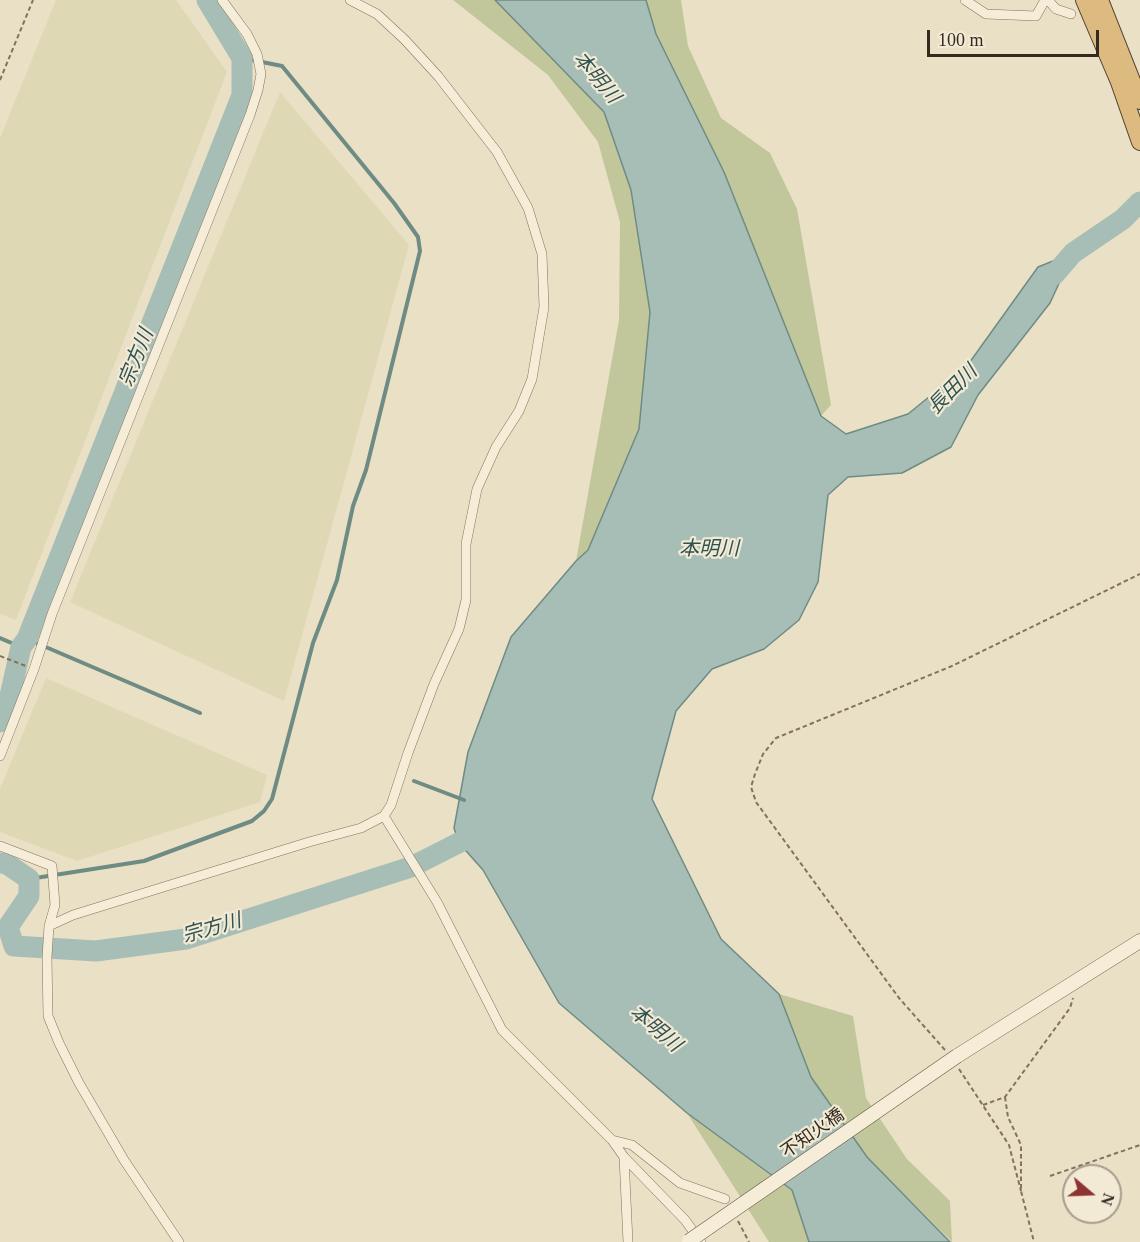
<!DOCTYPE html>
<html>
<head>
<meta charset="utf-8">
<style>
	body { margin:0 }
	#map { position:relative; width:1140px; height:1242px; overflow:hidden; background:#eae0c6; font-family:"Times New Roman",serif }
	canvas { display:block }
	.north { position:absolute; left:1062px; top:1164px; width:60px; height:60px; box-sizing:border-box; background:#f2ead5; border:2px solid #a69d8d; border-radius:50%; rotate:109deg; font-size:16px; font-weight:700; line-height:24px; text-align:center; color:#352a20 }
	.north::after { content:''; display:block; margin:auto; width:21px; height:27px; background:#8d3433; clip-path:polygon(50% 0,100% 100%,50% 72%,0 100%) }
	.scale { position:absolute; left:927px; top:30px; width:172px; height:27px; box-sizing:border-box; border:3px solid #352a20; border-top:0; padding-left:8px; font-size:18px; line-height:21px; white-space:nowrap; color:#352a20; -webkit-text-stroke:4px #f2ead5; paint-order:stroke }
</style>
</head>
<body>
<div id="map">
<canvas width="1140" height="1242"></canvas>
<div class="north">N</div>
<div class="scale">100 m</div>
</div>
<script>
const ctx = document.querySelector('canvas').getContext('2d');
ctx.lineJoin = 'round';
function fill(path, color) { ctx.fillStyle = color; ctx.fill(path, 'evenodd'); }
const poly = rows => new Path2D(rows.map(r => 'M' + r).join(''));
function strokePath(path, color, width, dash) { ctx.strokeStyle = color; ctx.lineWidth = width; ctx.lineCap = dash ? 'butt' : 'round'; ctx.setLineDash(dash || []); ctx.stroke(path); }
function drawText(font, color, halo, rows, align = 'center') {
  ctx.font = font + ' "Times New Roman","Noto Sans JP",serif'; ctx.lineWidth = 4.5; ctx.setLineDash([]); ctx.textBaseline = 'middle'; ctx.strokeStyle = halo; ctx.fillStyle = color; for (const [text, x, y, turn = 0] of rows) {
    ctx.save(); ctx.translate(x, y); ctx.rotate((+turn || 0) * Math.PI / 180); ctx.textAlign = isNaN(turn) ? turn : align; if (halo) ctx.strokeText(text, 0, 0); ctx.fillText(text, 0, 0); ctx.restore();
  }
}
fill(poly([
	[56,0,176,0,227,72,16,620,0,614,0,138],
	[280,92,409,245,284,701,70,602],
	[46,678,267,775,260,802,77,861,0,832,0,789]
]), '#dfd8b4');
fill(poly([
	[453,0,495,0,604,112,631,190,650,312,639,429,588,550,576,561,619,320,620,222,598,142,548,75],
	[646,0,681,0,688,46,721,118,770,153,797,209,831,405,821,416,724,172,656,34],
	[779,994,853,1016,866,1098,907,1159,950,1201,952,1242,867,1157,811,1077],
	[687,1113,792,1190,809,1242,769,1242]
]), '#c1c79b');
const water = poly([
	[495,0,646,0,656,34,724,172,821,416,846,434,908,414,967,366,1038,267,1073,253,1050,303,978,395,951,447,902,473,848,477,828,495,818,582,799,620,764,649,712,669,676,711,652,799,721,939,779,994,811,1077,867,1157,950,1242,809,1242,792,1190,687,1113,559,1003,483,870,459,843,454,828,468,752,511,637,576,561,588,550,639,429,650,312,631,190,604,112,495,0]
]);
fill(water, '#a7beb7');
strokePath(water, '#6e8b84', 1.5);
strokePath(poly([
	[0,638,21,647],
	[27,639,200,713],
	[414,781,464,800],
	[29,879,144,861,252,821,264,811,272,799,313,643,337,580,353,506,366,470,420,251,418,237,394,203,282,66,242,58]
]), '#6e8b84', 4);
strokePath(poly([
	[1054,275,1073,253,1123,219,1140,202],
	[0,722,10,696,21,647,27,639,242,95,242,58,207,0],
	[0,863,7,864,29,879,29,896,8,927,14,946,96,951,186,939,411,867,484,830]
]), '#a7beb7', 21);
const minor = poly([
	[965,0,986,14,1036,16,1045,0],
	[1048,0,1056,9,1071,14],
	[0,756,34,669,52,614,250,115,258,90,261,74,257,54,247,34,222,0],
	[384,816,437,902,502,1030,612,1140,624,1157,628,1242],
	[0,846,52,866,55,905,49,926,47,957,48,1016,59,1043,79,1083,124,1160,179,1242],
	[49,926,73,915,309,842,361,828,384,816,391,805,408,753,434,684,459,629,466,600,466,544,477,489,496,447,519,411,532,379,544,307,542,254,528,208,497,152,438,76,405,40,377,14,350,0],
	[612,1140,632,1145,680,1183,725,1199],
	[624,1157,685,1220,701,1242]
]);
const secondary = poly([
	[957,1056,1140,941]
]);
const trunk = poly([
	[1084,0,1119,82,1140,142],
	[1100,0,1140,101]
]);
strokePath(minor, '#83725d', 10);
strokePath(secondary, '#655340', 15);
strokePath(trunk, '#524131', 18);
strokePath(poly([
	[0,80,33,0],
	[0,656,26,666],
	[945,1050,899,998,756,802,751,787,755,774,763,754,776,738,952,666,1140,574],
	[959,1069,1009,1145,1021,1191],
	[1005,1097,1008,1117,1021,1145,1021,1191,1034,1242],
	[983,1105,1005,1097,1070,1008,1073,998],
	[1050,1176,1140,1145],
	[738,1221,749,1242]
]), '#83725d', 2, [4.5, 3]);
strokePath(minor, '#f5edd8', 9);
strokePath(secondary, '#f5edd8', 14);
strokePath(trunk, '#ddba80', 16);
const secondaryBridge = poly([
	[689,1241,957,1056]
]);
strokePath(secondaryBridge, '#655340', 15, []);
strokePath(secondaryBridge, '#f5edd8', 14);
drawText('18px', '#352a20', '#f2ead5', [
	["不知火橋",813,1134,-35]
]);
drawText('italic 20px', '#305352', '#f2ead5', [
	["本明川",596,78,50],
	["宗方川",137,358,-68],
	["長田川",953,390,-45],
	["本明川",709,550],
	["宗方川",212,929,-16],
	["本明川",655,1029,40]
]);
</script>
</body>
</html>
